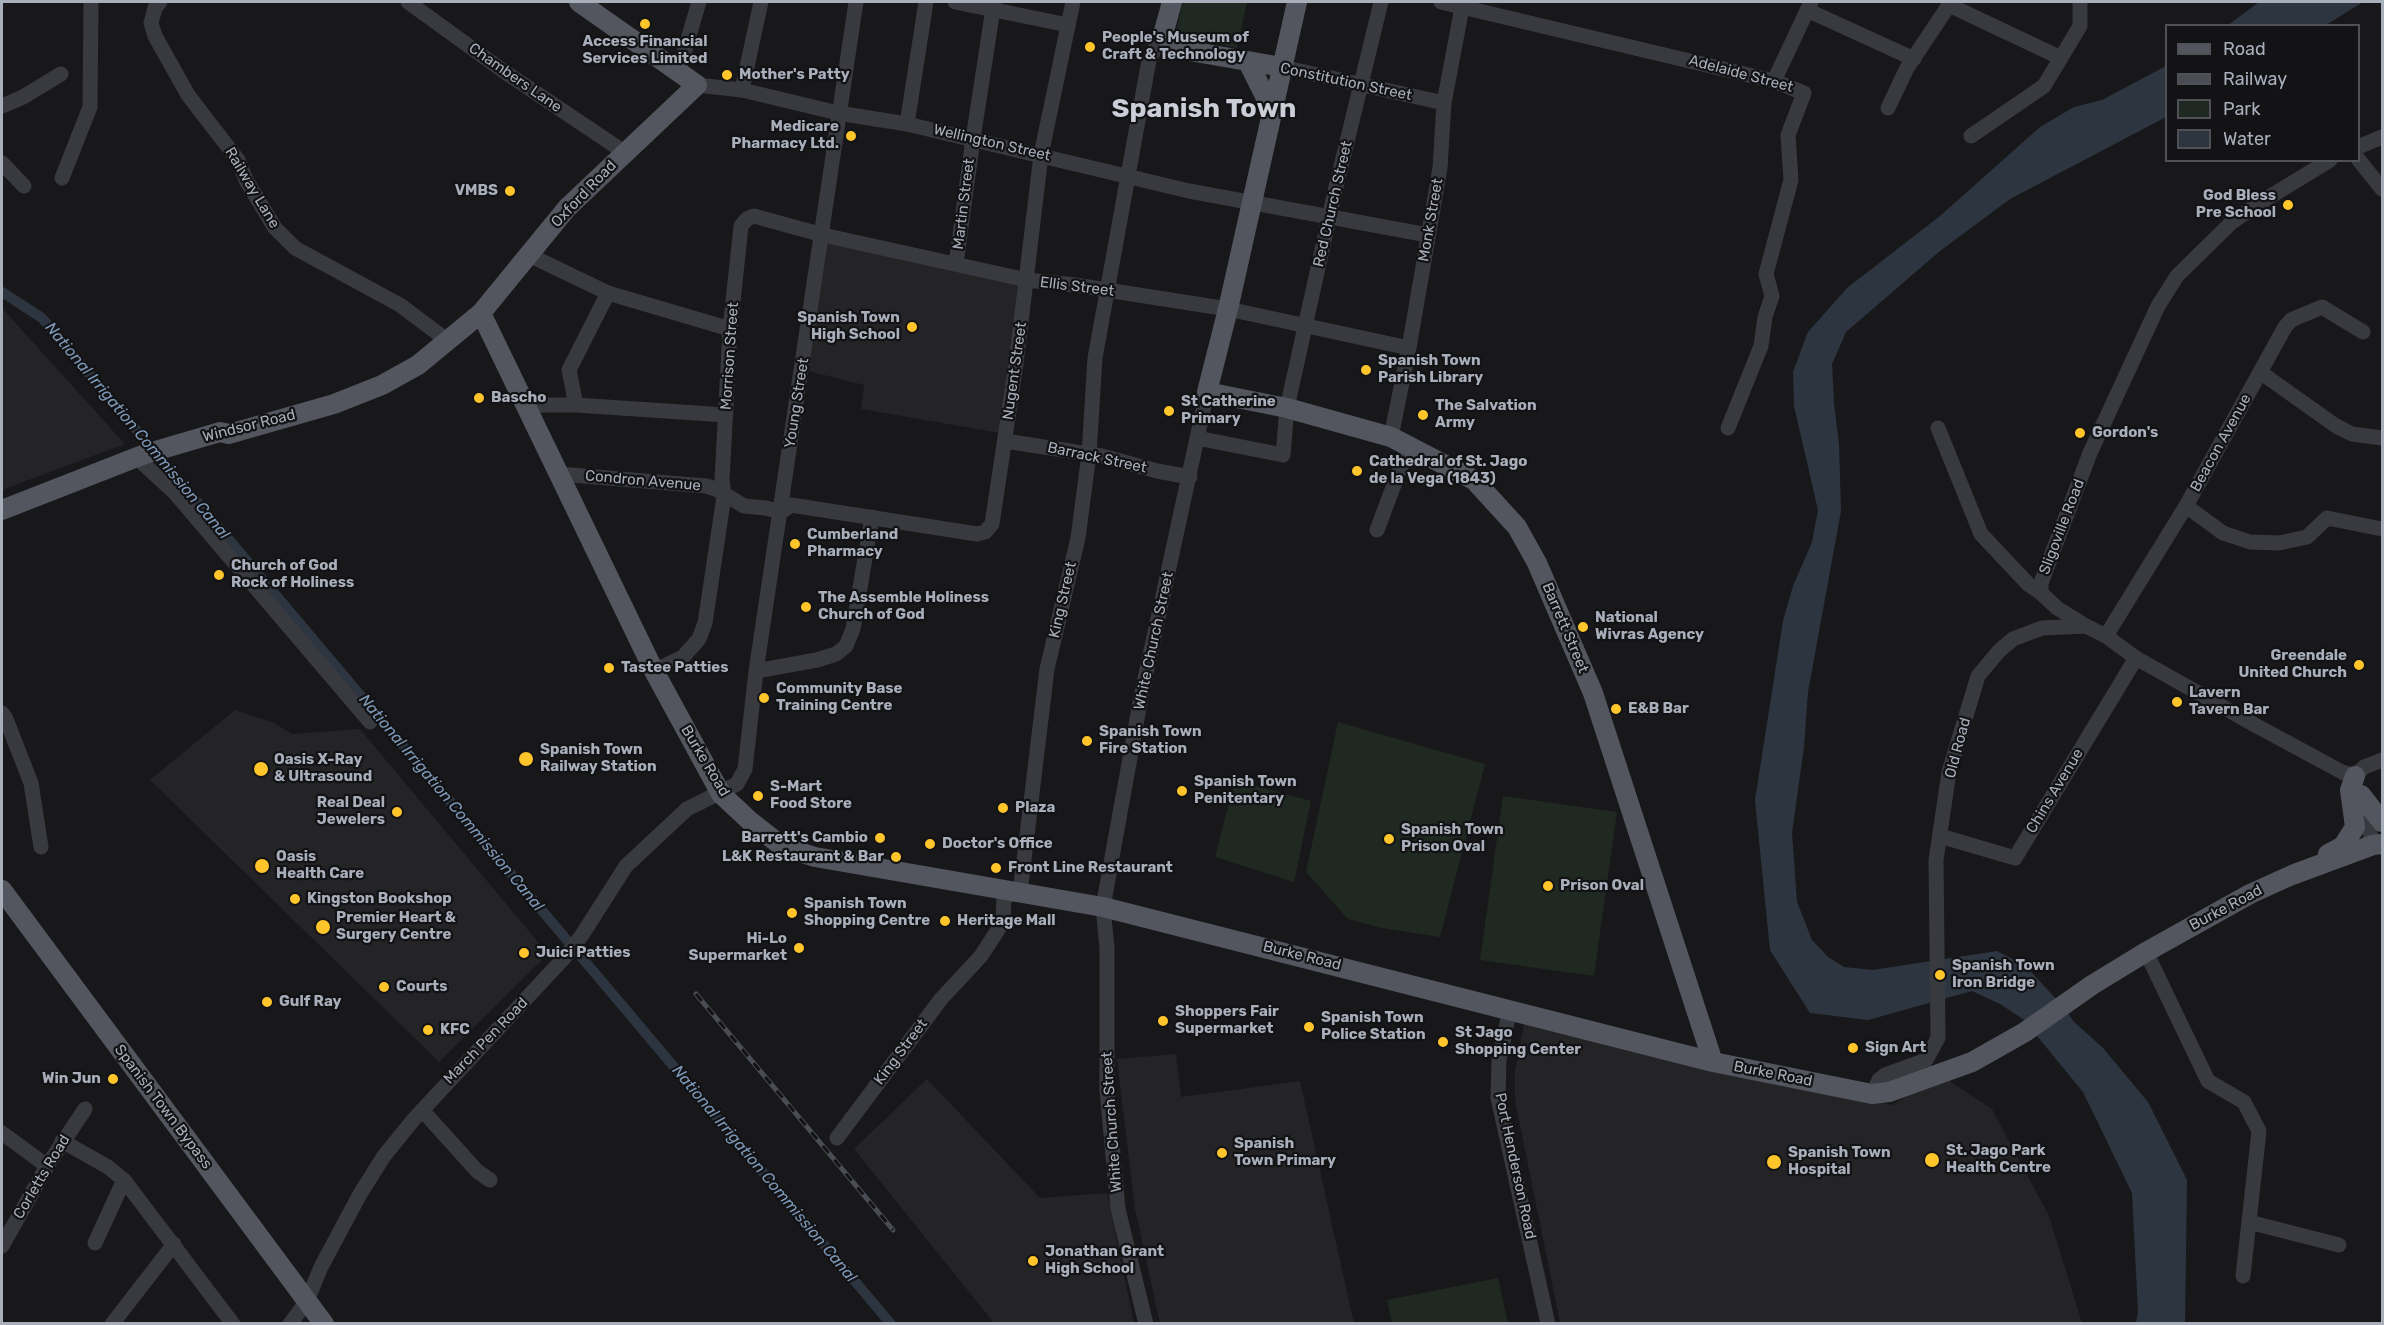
<!DOCTYPE html>
<html>
<head>
<meta charset="utf-8">
<style>
	body { margin:0 }
	#map { position:relative; width:2384px; height:1325px; overflow:hidden; background:#18181a; font-family:Rubik,sans-serif }
	canvas { display:block }
	.frame { position:absolute; inset:0; border:3px solid #a9aebb; pointer-events:none }
	.legend { position:absolute; left:2165px; top:24px; width:195px; height:138px; box-sizing:border-box; background:#131315; border:2px solid #4f5157; margin:0; padding:8px 10px; list-style:none; font-size:18px; color:#a9aebb }
	.legend li { display:flex; align-items:center; gap:12px; height:30px }
	.legend b { width:30px; border:2px solid #4f5157 }
</style>
</head>
<body>
<div id="map">
<canvas width="2384" height="1325"></canvas>
<div class="frame"></div>
<ul class="legend">
<li><b style="height:8px;background:#54565f"></b>Road</li>
<li><b style="height:8px;background:#4b4d55"></b>Railway</li>
<li><b style="height:16px;background:#1f2921"></b>Park</li>
<li><b style="height:16px;background:#2d3640"></b>Water</li>
</ul>
</div>
<script>
const ctx = document.querySelector('canvas').getContext('2d');
ctx.lineJoin = 'round';
function fill(path, color) { ctx.fillStyle = color; ctx.fill(path, 'evenodd'); }
const poly = rows => new Path2D(rows.map(r => 'M' + r).join(''));
function strokePath(path, color, width, dash) { ctx.strokeStyle = color; ctx.lineWidth = width; ctx.lineCap = dash ? 'butt' : 'round'; ctx.setLineDash(dash || []); ctx.stroke(path); }
function drawText(font, color, halo, rows, align = 'center') {
  ctx.font = font + ' Rubik,sans-serif'; ctx.lineWidth = 4.5; ctx.setLineDash([]); ctx.textBaseline = 'middle'; ctx.strokeStyle = halo; ctx.fillStyle = color; for (const [text, x, y, turn = 0] of rows) {
    ctx.save(); ctx.translate(x, y); ctx.rotate((+turn || 0) * Math.PI / 180); ctx.textAlign = isNaN(turn) ? turn : align; if (halo) ctx.strokeText(text, 0, 0); ctx.fillText(text, 0, 0); ctx.restore();
  }
}
fill(poly([
	[824,240,1019,285,1000,433,861,409,864,385,804,370],
	[2,308,125,444,2,490],
	[235,710,274,723,292,734,360,729,548,954,439,1062,150,780],
	[1524,1024,1892,1105,1942,1076,1992,1109,2049,1216,2082,1323,1560,1323,1515,1100,1515,1071],
	[1176,1054,1181,1097,1300,1081,1354,1323,1160,1323,1135,1209,1117,1059],
	[927,1079,1040,1198,1107,1193,1134,1323,994,1323,854,1149]
]), '#242427');
fill(poly([
	[1183,2,1247,2,1237,48,1175,35],
	[1338,722,1485,764,1440,937,1382,928,1348,919,1306,872],
	[1235,780,1311,801,1294,882,1215,857],
	[1503,796,1617,812,1594,976,1480,960],
	[1498,1278,1508,1323,1392,1323,1387,1300]
]), '#1f2921');
fill(poly([
	[2259,2,2363,2,2326,25,2228,25],
	[2166,66,2166,117,2010,199,1940,251,1846,332,1832,364,1834,403,1839,444,1841,511,1808,692,1804,747,1792,833,1797,902,1812,940,1828,957,1844,967,1872,970,1997,951,2026,966,2066,1010,2073,1021,2103,1048,2148,1102,2187,1180,2185,1323,2136,1323,2138,1312,2132,1193,2083,1092,2023,1019,2000,1004,1972,991,1868,1020,1810,1013,1770,950,1755,800,1783,621,1793,586,1812,542,1818,510,1794,406,1793,372,1808,332,1847,288,1940,216,2040,127,2074,107,2102,100]
]), '#2d3640');
strokePath(poly([
	[2,292,42,318,891,1324]
]), '#2d3640', 10);
strokePath(poly([
	[160,2,155,8,151,23,155,36,188,95,238,160,246,180,275,228,295,248,400,305,448,341],
	[408,2,502,70,624,152],
	[955,2,1068,25],
	[1441,2,1774,81,1804,93,1788,135,1791,180,1766,274,1772,296,1765,317,1761,346,1728,428],
	[1807,10,1914,59],
	[1282,67,1444,103],
	[678,73,699,2],
	[1774,81,1811,2],
	[697,85,742,90,838,113,907,124,1189,191,1428,235],
	[742,90,761,2],
	[2,106,23,97,61,74],
	[1888,108,1907,68,1949,5,2061,58],
	[907,124,926,2],
	[1971,136,2044,86,2080,26,2080,2],
	[2358,147,2382,137],
	[2358,159,2382,189],
	[2330,160,2258,204,2232,222,2177,276,2158,306,2090,453,2041,583,2041,593,2057,608,2086,626,2106,636,2136,658,2255,725,2342,772,2355,776],
	[2,163,24,186],
	[62,178,90,107,91,2],
	[529,255,608,293,730,329],
	[956,264,973,139,994,2],
	[2260,372,2336,426,2352,434,2382,438],
	[526,405,576,405,726,415],
	[576,405,569,370,608,293],
	[1938,428,1981,534,2028,584,2041,593],
	[1391,437,1409,348,1440,168,1444,103,1463,2],
	[1197,438,1283,455,1287,408,1335,191,1381,2],
	[1005,441,1102,456,1157,471,1190,477],
	[137,458,174,492,370,722],
	[559,474,706,486,716,489,744,506,766,508,781,512,791,505,977,534,985,532,992,524,1016,364,1041,155,1073,2],
	[2186,506,2223,533,2250,542,2279,543,2307,537,2327,518,2382,529],
	[1377,530,1409,445],
	[2106,636,2186,506,2285,327,2291,320,2322,307,2363,332],
	[654,671,683,657,699,639,705,623,724,496,722,480,730,329,740,236,741,226,747,219,754,216,823,235,1027,280,1075,285,1228,309,1409,348],
	[756,671,817,660,836,654,846,646,853,629,872,517],
	[2,713,6,719,31,783,41,847],
	[2355,776,2364,767,2382,760],
	[2361,796,2373,845],
	[1940,836,2015,858,2136,658],
	[2146,952,2208,1081,2244,1102,2259,1131,2243,1276],
	[1510,1009,1499,1060,1498,1098,1548,1324],
	[1872,1094,1879,1080,1885,1075,1926,1060,1938,1038,1936,860,1949,772,1978,676,1999,651,2013,639,2042,628,2086,626],
	[422,1110,477,1171,490,1180],
	[2,1133,47,1166],
	[837,1138,941,999,981,956,1003,922,1004,896,1020,893,1047,669,1078,538,1089,454,1095,358,1149,60,1164,31],
	[62,1141,108,1167,124,1180,233,1324],
	[2249,1222,2339,1245],
	[95,1243,124,1180],
	[2,1246,47,1166,85,1109],
	[112,1324,174,1244],
	[290,1324,307,1301,321,1267,360,1194,384,1156,414,1119,564,958,582,935,626,866,687,809,737,784,745,769,756,671,856,2],
	[1146,1324,1118,1209,1107,1091,1107,948,1103,907,1141,697,1207,392]
]), '#393940', 15);
strokePath(poly([
	[1172,2,1164,31,1168,40,1174,46,1184,50,1282,67],
	[1297,2,1228,309,1207,392,1287,408,1391,437,1474,480,1517,527,1537,563,1593,693,1713,1062],
	[1248,62,1273,112],
	[481,313,654,671,721,794,751,822,783,847,815,857,1103,907,1713,1062,1872,1094,1889,1092,1972,1062,2025,1032,2092,985,2146,952,2250,894,2292,875,2373,845,2382,844],
	[2,510,145,454,220,432,229,434,334,404,382,385,418,365,481,313,567,208,697,85,579,2],
	[2361,795,2382,822],
	[2328,854,2343,846,2355,827,2350,790,2355,776],
	[2,890,324,1324]
]), '#54565f', 20);
const rail = poly([
	[696,994,893,1230]
]);
strokePath(rail, '#4b4d55', 5);
strokePath(rail, '#131315', 3, [9]);
for (const [x, y, r, color] of [
	[645,24,6,"#ffc52b"],
	[1090,47,6,"#ffc52b"],
	[727,75,6,"#ffc52b"],
	[851,136,6,"#ffc52b"],
	[510,191,6,"#ffc52b"],
	[2288,205,6,"#ffc52b"],
	[912,327,6,"#ffc52b"],
	[1366,370,6,"#ffc52b"],
	[479,398,6,"#ffc52b"],
	[1169,411,6,"#ffc52b"],
	[1423,415,6,"#ffc52b"],
	[2080,433,6,"#ffc52b"],
	[1357,471,6,"#ffc52b"],
	[795,544,6,"#ffc52b"],
	[219,575,6,"#ffc52b"],
	[806,607,6,"#ffc52b"],
	[1583,627,6,"#ffc52b"],
	[2359,665,6,"#ffc52b"],
	[609,668,6,"#ffc52b"],
	[764,698,6,"#ffc52b"],
	[2177,702,6,"#ffc52b"],
	[1616,709,6,"#ffc52b"],
	[1087,741,6,"#ffc52b"],
	[526,759,8,"#ffc52b"],
	[261,769,8,"#ffc52b"],
	[1182,791,6,"#ffc52b"],
	[758,796,6,"#ffc52b"],
	[1003,808,6,"#ffc52b"],
	[397,812,6,"#ffc52b"],
	[880,838,6,"#ffc52b"],
	[1389,839,6,"#ffc52b"],
	[930,844,6,"#ffc52b"],
	[896,857,6,"#ffc52b"],
	[262,866,8,"#ffc52b"],
	[996,868,6,"#ffc52b"],
	[1548,886,6,"#ffc52b"],
	[295,899,6,"#ffc52b"],
	[792,913,6,"#ffc52b"],
	[945,921,6,"#ffc52b"],
	[323,927,8,"#ffc52b"],
	[799,948,6,"#ffc52b"],
	[524,953,6,"#ffc52b"],
	[1940,975,6,"#ffc52b"],
	[384,987,6,"#ffc52b"],
	[267,1002,6,"#ffc52b"],
	[1163,1021,6,"#ffc52b"],
	[1309,1027,6,"#ffc52b"],
	[428,1030,6,"#ffc52b"],
	[1443,1042,6,"#ffc52b"],
	[1853,1048,6,"#ffc52b"],
	[113,1079,6,"#ffc52b"],
	[1222,1153,6,"#ffc52b"],
	[1932,1160,8,"#ffc52b"],
	[1774,1162,8,"#ffc52b"],
	[1033,1261,6,"#ffc52b"]
]) { const dot = new Path2D(); dot.arc(x, y, r, 0, 2 * Math.PI); ctx.fillStyle = color; ctx.fill(dot); strokePath(dot, '#131315', 2); }
drawText('bold 15px', '#a9aebb', '#131315', [
	["People's Museum of",1102,38],
	["Craft & Technology",1102,55],
	["Access Financial",645,42,"center"],
	["Services Limited",645,59,"center"],
	["Mother's Patty",739,75],
	["Medicare",839,127,"right"],
	["Pharmacy Ltd.",839,144,"right"],
	["VMBS",498,191,"right"],
	["God Bless",2276,196,"right"],
	["Pre School",2276,213,"right"],
	["Spanish Town",900,318,"right"],
	["High School",900,335,"right"],
	["Spanish Town",1378,361],
	["Parish Library",1378,378],
	["Bascho",491,398],
	["St Catherine",1181,402],
	["Primary",1181,419],
	["The Salvation",1435,406],
	["Army",1435,423],
	["Gordon's",2092,433],
	["Cathedral of St. Jago",1369,462],
	["de la Vega (1843)",1369,479],
	["Cumberland",807,535],
	["Pharmacy",807,552],
	["Church of God",231,566],
	["Rock of Holiness",231,583],
	["The Assemble Holiness",818,598],
	["Church of God",818,615],
	["National",1595,618],
	["Wivras Agency",1595,635],
	["Greendale",2347,656,"right"],
	["United Church",2347,673,"right"],
	["Tastee Patties",621,668],
	["Community Base",776,689],
	["Training Centre",776,706],
	["Lavern",2189,693],
	["Tavern Bar",2189,710],
	["E&B Bar",1628,709],
	["Spanish Town",1099,732],
	["Fire Station",1099,749],
	["Spanish Town",540,750],
	["Railway Station",540,767],
	["Oasis X-Ray",274,760],
	["& Ultrasound",274,777],
	["Spanish Town",1194,782],
	["Penitentary",1194,799],
	["S-Mart",770,787],
	["Food Store",770,804],
	["Real Deal",385,803,"right"],
	["Jewelers",385,820,"right"],
	["Plaza",1015,808],
	["Spanish Town",1401,830],
	["Prison Oval",1401,847],
	["Barrett's Cambio",868,838,"right"],
	["Doctor's Office",942,844],
	["Oasis",276,857],
	["Health Care",276,874],
	["L&K Restaurant & Bar",884,857,"right"],
	["Front Line Restaurant",1008,868],
	["Prison Oval",1560,886],
	["Kingston Bookshop",307,899],
	["Spanish Town",804,904],
	["Shopping Centre",804,921],
	["Premier Heart &",336,918],
	["Surgery Centre",336,935],
	["Heritage Mall",957,921],
	["Hi-Lo",787,939,"right"],
	["Supermarket",787,956,"right"],
	["Juici Patties",536,953],
	["Spanish Town",1952,966],
	["Iron Bridge",1952,983],
	["Courts",396,987],
	["Gulf Ray",279,1002],
	["Shoppers Fair",1175,1012],
	["Supermarket",1175,1029],
	["Spanish Town",1321,1018],
	["Police Station",1321,1035],
	["KFC",440,1030],
	["St Jago",1455,1033],
	["Shopping Center",1455,1050],
	["Sign Art",1865,1048],
	["Win Jun",101,1079,"right"],
	["Spanish",1234,1144],
	["Town Primary",1234,1161],
	["St. Jago Park",1946,1151],
	["Health Centre",1946,1168],
	["Spanish Town",1788,1153],
	["Hospital",1788,1170],
	["Jonathan Grant",1045,1252],
	["High School",1045,1269]
], 'left');
drawText('15px', '#a9aebb', '#131315', [
	["Adelaide Street",1741,74,15],
	["Chambers Lane",515,78,35],
	["Constitution Street",1346,82,12],
	["Wellington Street",992,143,13],
	["Railway Lane",252,188,59],
	["Oxford Road",584,194,-46],
	["Martin Street",964,204,-83],
	["Red Church Street",1333,204,-77],
	["Monk Street",1431,220,-80],
	["Ellis Street",1077,287,7],
	["Morrison Street",730,356,-86],
	["Nugent Street",1015,371,-82],
	["Young Street",797,403,-81],
	["Windsor Road",249,426,-14],
	["Beacon Avenue",2221,443,-61],
	["Barrack Street",1097,458,12],
	["Condron Avenue",643,481,5],
	["Sligoville Road",2062,527,-69],
	["King Street",1063,600,-77],
	["Barrett Street",1565,628,67],
	["White Church Street",1154,641,-78],
	["Old Road",1958,748,-75],
	["Burke Road",705,761,59],
	["Chins Avenue",2055,791,-59],
	["Burke Road",2226,908,-28],
	["Burke Road",1302,956,14],
	["March Pen Road",486,1041,-46],
	["King Street",901,1052,-53],
	["Burke Road",1773,1074,11],
	["Spanish Town Bypass",163,1107,53],
	["White Church Street",1112,1122,-94],
	["Port Henderson Road",1515,1166,78],
	["Corletts Road",42,1177,-59]
]);
drawText('italic 16px', '#7e99b8', '#131315', [
	["National Irrigation Commission Canal",137,431,50],
	["National Irrigation Commission Canal",451,803,50],
	["National Irrigation Commission Canal",764,1174,50]
]);
drawText('bold 27px', '#cbcdd7', '#131315', [
	["Spanish Town",1204,109]
]);
</script>
</body>
</html>
